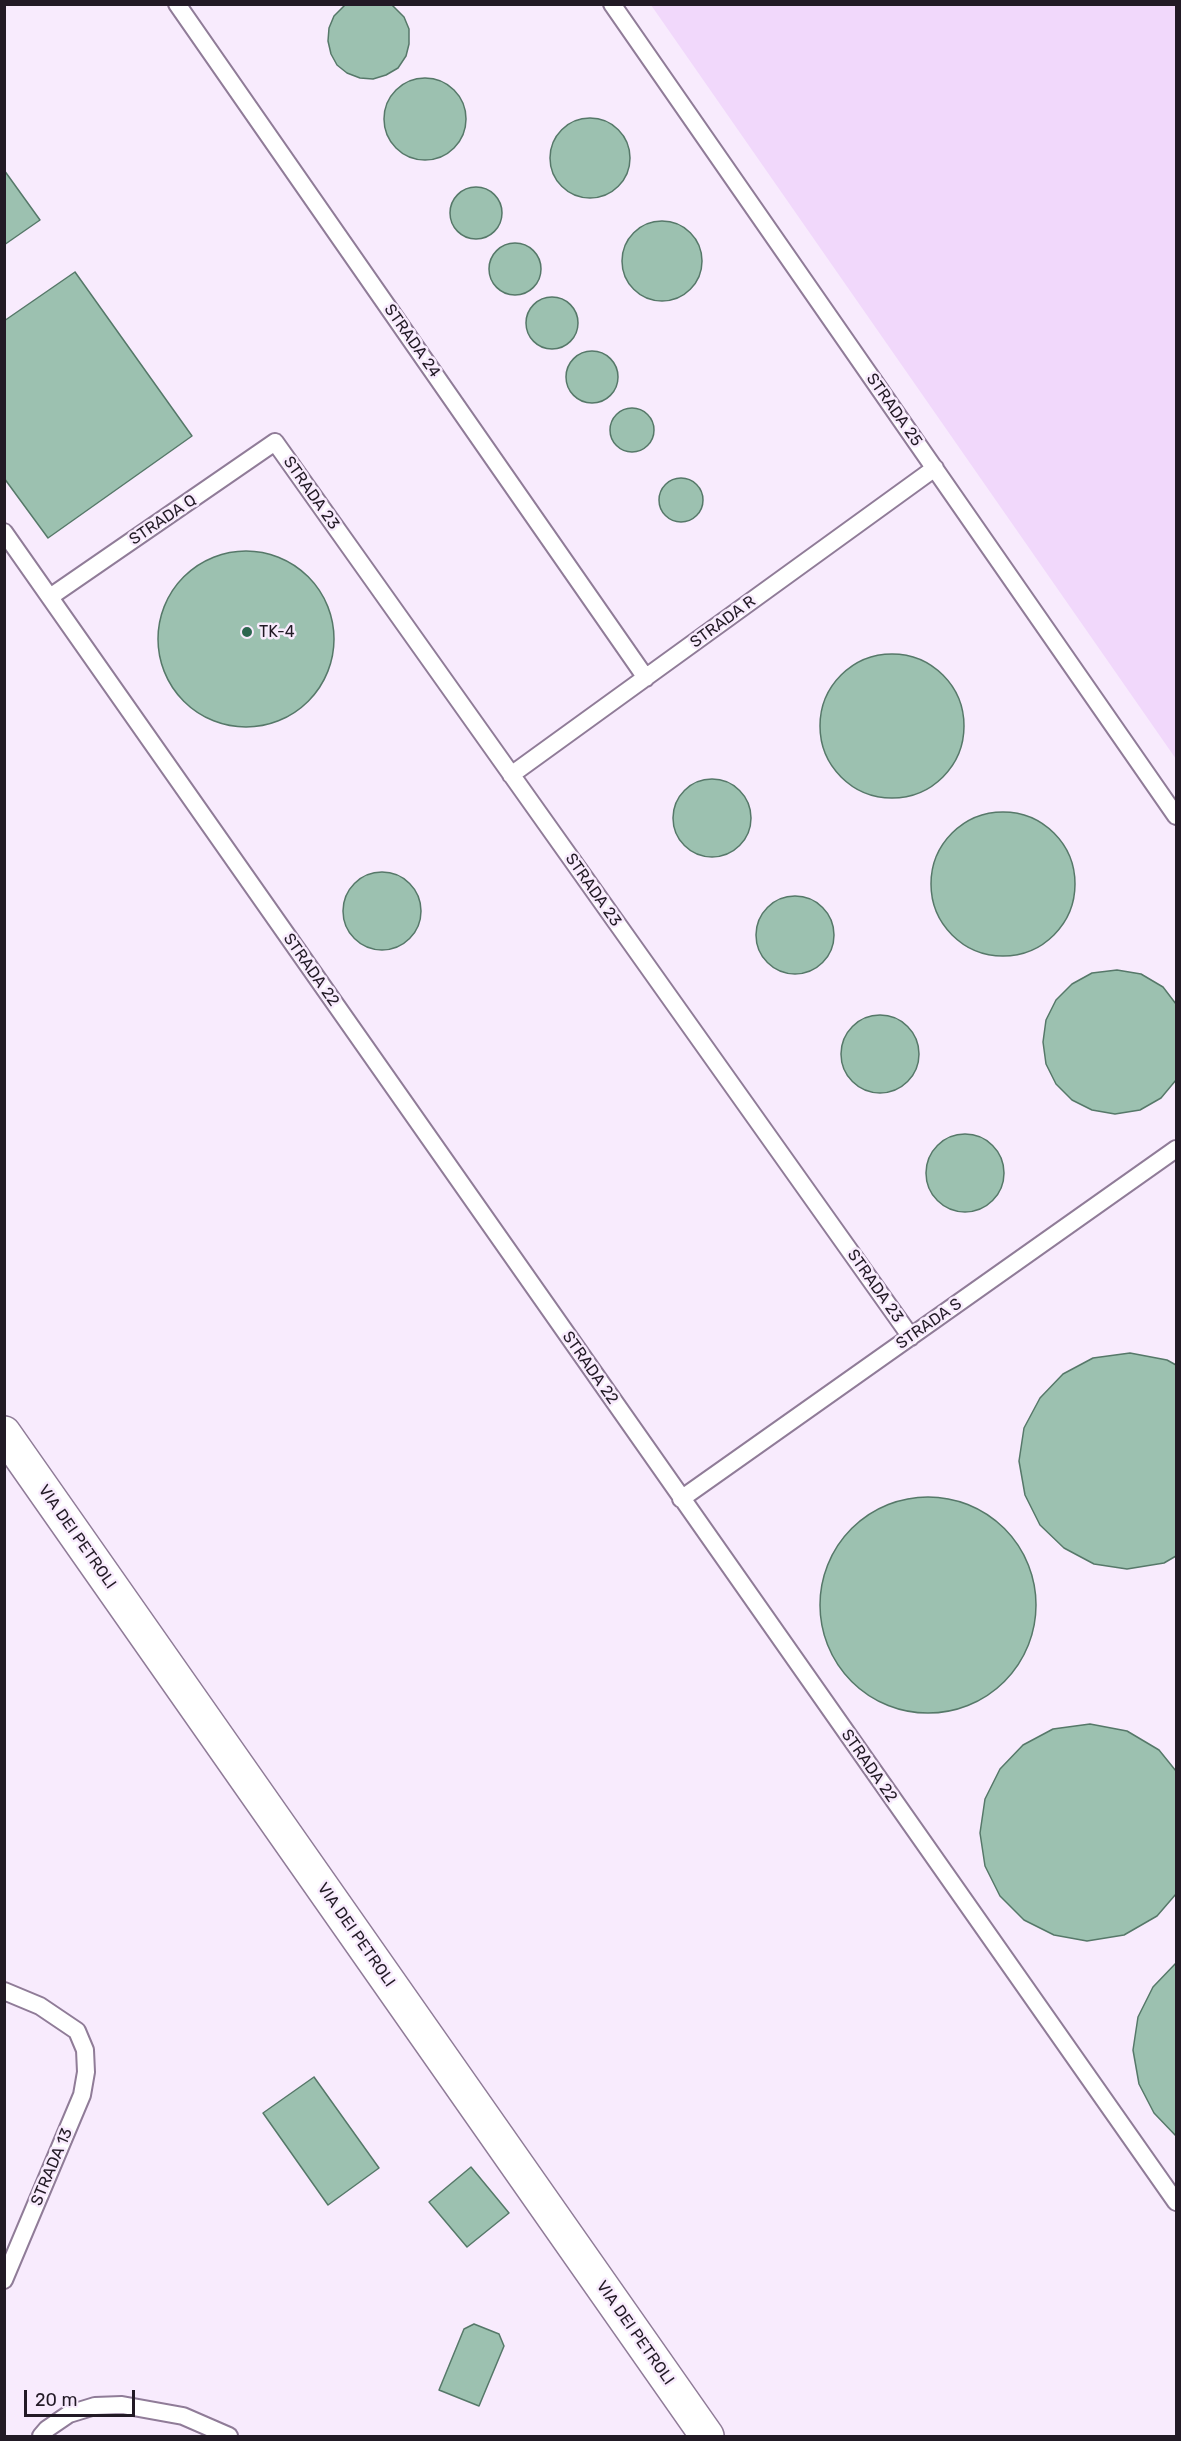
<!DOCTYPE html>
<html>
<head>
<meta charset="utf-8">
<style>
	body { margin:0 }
	#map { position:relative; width:1181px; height:2441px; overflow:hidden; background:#f8ebfd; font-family:Rubik,sans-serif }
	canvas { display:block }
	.frame { position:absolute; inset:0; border:6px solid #221a25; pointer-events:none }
	.scale { position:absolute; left:24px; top:2390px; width:111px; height:27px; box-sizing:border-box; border:3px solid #221a25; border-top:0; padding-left:8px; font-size:18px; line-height:21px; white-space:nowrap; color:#221a25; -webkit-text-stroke:4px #f8ebfd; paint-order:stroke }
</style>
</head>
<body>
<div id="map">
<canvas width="1181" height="2441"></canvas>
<div class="frame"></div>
<div class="scale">20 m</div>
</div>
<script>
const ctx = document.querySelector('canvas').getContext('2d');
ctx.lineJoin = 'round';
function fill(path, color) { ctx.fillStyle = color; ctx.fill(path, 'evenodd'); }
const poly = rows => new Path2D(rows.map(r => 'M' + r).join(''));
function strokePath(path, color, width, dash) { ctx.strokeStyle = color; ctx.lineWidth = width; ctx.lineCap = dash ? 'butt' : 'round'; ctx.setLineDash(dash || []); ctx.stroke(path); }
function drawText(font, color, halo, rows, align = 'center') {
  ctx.font = font + ' Rubik,sans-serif'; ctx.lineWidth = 5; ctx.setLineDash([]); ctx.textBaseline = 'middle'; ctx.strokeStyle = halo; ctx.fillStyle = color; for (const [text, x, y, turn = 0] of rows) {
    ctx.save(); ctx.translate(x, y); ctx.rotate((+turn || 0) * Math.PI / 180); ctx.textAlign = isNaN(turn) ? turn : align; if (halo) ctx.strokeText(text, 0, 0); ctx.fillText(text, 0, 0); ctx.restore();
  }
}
fill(poly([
	[651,5,1176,5,1176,759]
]), '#f1d8fb');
const building = poly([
	[346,4,391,4,404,17,409,29,409,44,406,56,398,68,386,75,373,79,360,78,347,73,337,65,331,54,328,41,329,28,334,16,346,4],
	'384 119a41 41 0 1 1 82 0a41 41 0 1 1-82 0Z',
	'550 158a40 40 0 1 1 80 0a40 40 0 1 1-80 0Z',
	[4,170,40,220,4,245,4,170],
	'450 213a26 26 0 1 1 52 0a26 26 0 1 1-52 0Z',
	'622 261a40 40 0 1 1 80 0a40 40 0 1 1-80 0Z',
	'489 269a26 26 0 1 1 52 0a26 26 0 1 1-52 0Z',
	[75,272,192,436,48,538,4,478,4,321,75,272],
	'526 323a26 26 0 1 1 52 0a26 26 0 1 1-52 0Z',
	'566 377a26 26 0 1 1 52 0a26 26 0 1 1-52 0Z',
	'610 430a22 22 0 1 1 44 0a22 22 0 1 1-44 0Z',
	'659 500a22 22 0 1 1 44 0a22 22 0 1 1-44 0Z',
	'158 639a88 88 0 1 1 176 0a88 88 0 1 1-176 0Z',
	'820 726a72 72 0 1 1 144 0a72 72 0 1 1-144 0Z',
	'673 818a39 39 0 1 1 78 0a39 39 0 1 1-78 0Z',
	'931 884a72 72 0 1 1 144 0a72 72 0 1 1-144 0Z',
	'343 911a39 39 0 1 1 78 0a39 39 0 1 1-78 0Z',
	'756 935a39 39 0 1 1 78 0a39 39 0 1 1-78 0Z',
	[1117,970,1141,974,1163,987,1176,1004,1176,1080,1161,1098,1140,1110,1115,1114,1092,1110,1072,1100,1056,1084,1046,1064,1043,1042,1046,1020,1056,1000,1072,984,1092,973,1117,970],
	'841 1054a39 39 0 1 1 78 0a39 39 0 1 1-78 0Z',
	'926 1173a39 39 0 1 1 78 0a39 39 0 1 1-78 0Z',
	[1130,1353,1167,1360,1176,1365,1176,1556,1164,1563,1127,1569,1094,1564,1064,1548,1040,1525,1025,1495,1019,1461,1024,1428,1040,1398,1063,1374,1093,1358,1130,1353],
	'820 1605a108 108 0 1 1 216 0a108 108 0 1 1-216 0Z',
	[1090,1724,1127,1731,1159,1750,1176,1771,1176,1894,1157,1916,1124,1935,1087,1941,1054,1935,1024,1920,1000,1896,985,1866,980,1833,985,1799,1000,1769,1023,1745,1053,1729,1090,1724],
	[1176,1963,1176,2136,1154,2113,1139,2084,1133,2050,1138,2017,1153,1987,1176,1963],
	[314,2077,379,2168,328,2205,263,2113,314,2077],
	[471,2167,509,2213,467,2247,429,2202,471,2167],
	[474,2324,499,2334,504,2346,479,2406,439,2390,464,2329,474,2324]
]);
fill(building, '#9cc1b0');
strokePath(building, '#567869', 1.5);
const lane = poly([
	[177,4,646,678],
	[612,4,1176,816],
	[4,532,1176,2202],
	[50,597,275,442,911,1337],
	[511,775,935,468],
	[681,1499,1176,1149],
	[4,1991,40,2006,77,2031,85,2050,86,2072,82,2095,4,2280],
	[41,2436,47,2429,69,2414,95,2406,122,2405,183,2416,229,2436]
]);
const street = poly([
	[4,1433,707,2436]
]);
strokePath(lane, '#907c98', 20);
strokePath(street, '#907c98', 36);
strokePath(lane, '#fff', 16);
strokePath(street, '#fff', 33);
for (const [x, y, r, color] of [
	[247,632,6,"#2c664f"]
]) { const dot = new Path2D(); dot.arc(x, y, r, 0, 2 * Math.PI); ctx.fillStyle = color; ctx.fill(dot); strokePath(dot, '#f8ebfd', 2); }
drawText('16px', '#221a25', '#f8ebfd', [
	["STRADA 24",412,341,55],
	["STRADA 25",894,410,55],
	["STRADA 23",311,493,55],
	["STRADA Q",163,520,-34],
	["STRADA R",723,622,-36],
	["STRADA 23",593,890,55],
	["STRADA 22",311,970,55],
	["STRADA 23",875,1286,55],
	["STRADA S",929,1324,-35],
	["STRADA 22",590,1368,55],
	["VIA DEI PETROLI",77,1537,55],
	["STRADA 22",869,1766,55],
	["VIA DEI PETROLI",356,1935,55],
	["STRADA 13",52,2167,-67],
	["VIA DEI PETROLI",635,2333,55]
]);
drawText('16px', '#221a25', '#f8ebfd', [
	["TK-4",259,632]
], 'left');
</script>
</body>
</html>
